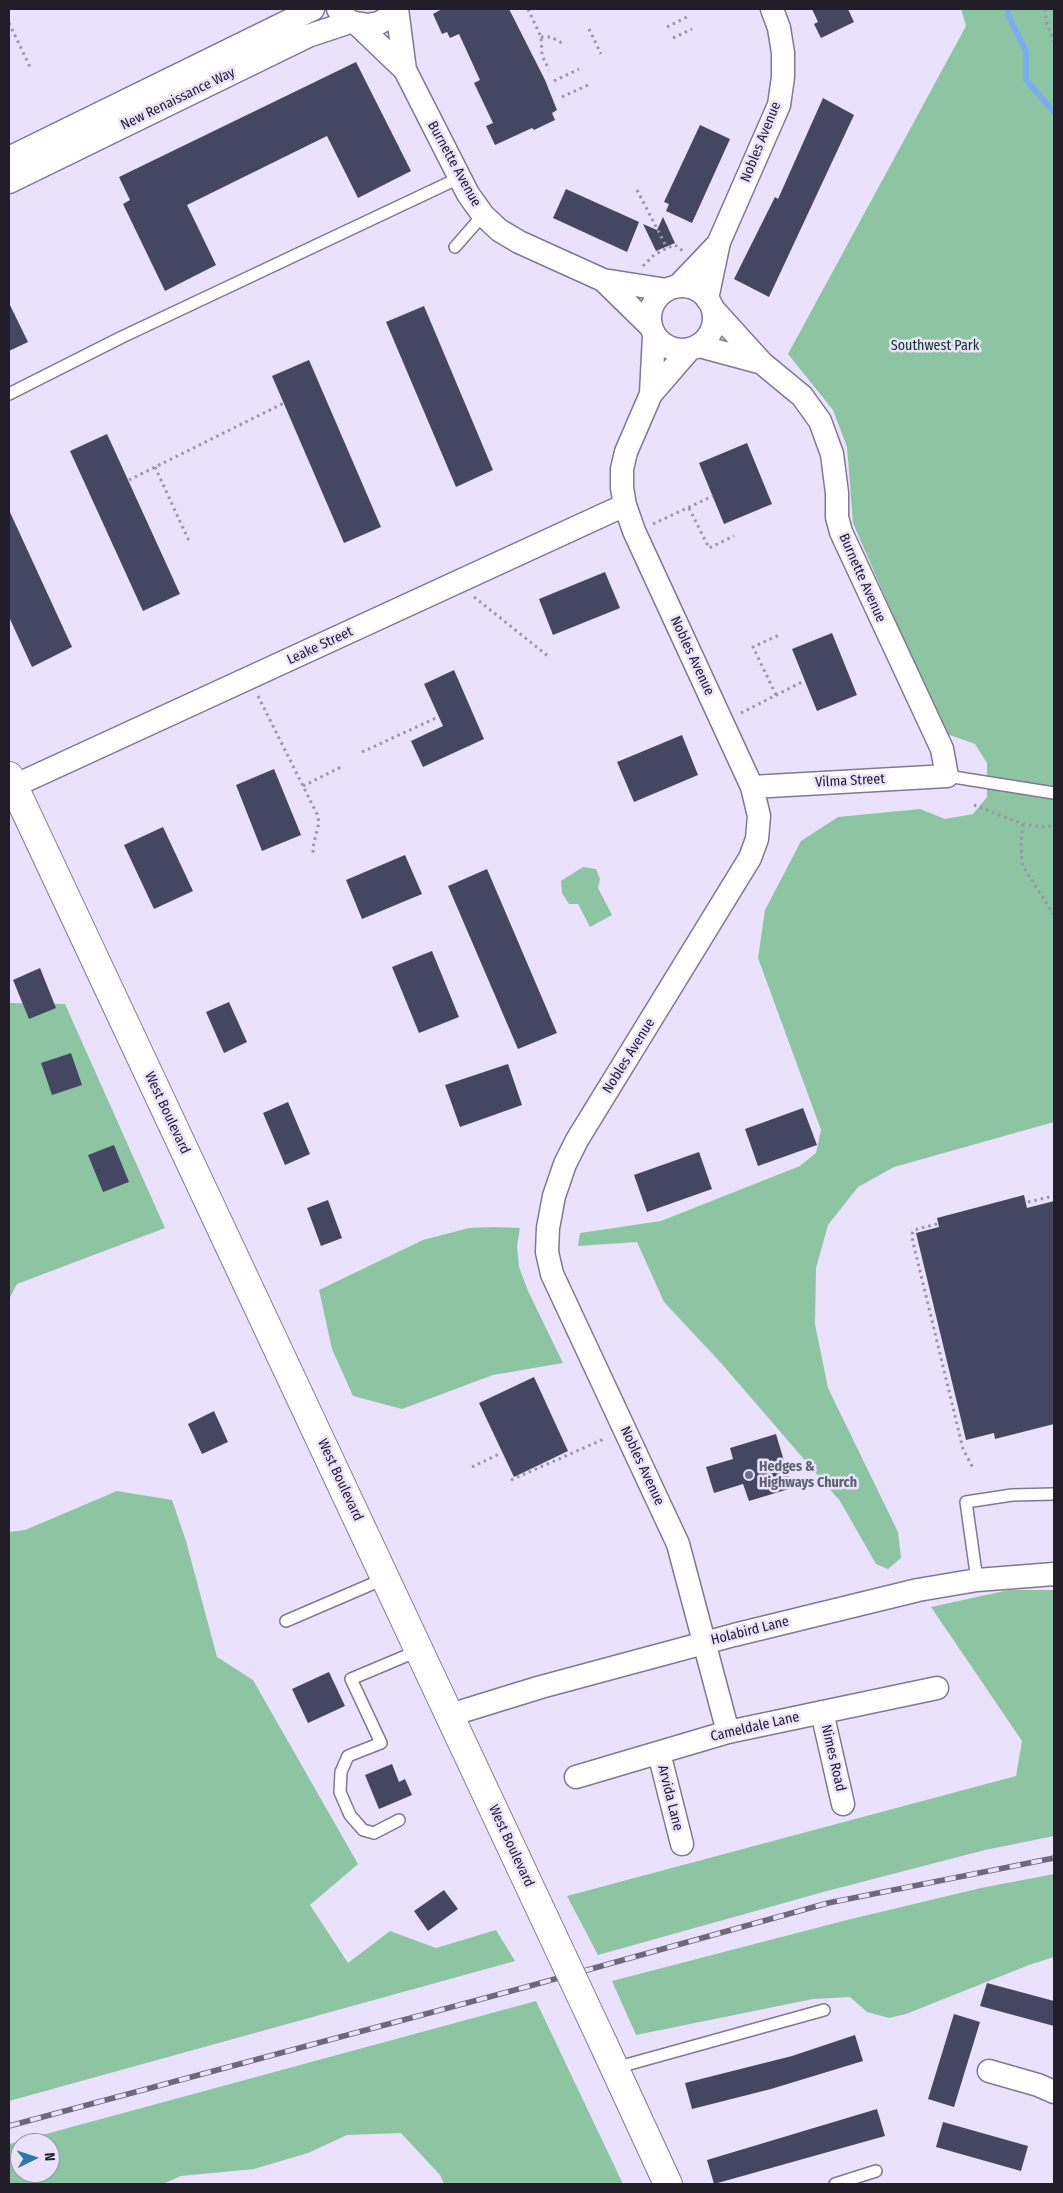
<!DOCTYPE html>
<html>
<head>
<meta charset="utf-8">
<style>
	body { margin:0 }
	#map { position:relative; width:1063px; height:2193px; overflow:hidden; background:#eae2fd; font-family:"Fira Sans Condensed",sans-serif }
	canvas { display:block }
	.frame { position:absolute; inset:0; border:10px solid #211d29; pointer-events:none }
	.north { position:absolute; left:10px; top:2133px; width:50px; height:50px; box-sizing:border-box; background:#eae2fd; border:1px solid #9a93a8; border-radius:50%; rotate:86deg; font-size:14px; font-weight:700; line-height:20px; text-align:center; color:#211d29 }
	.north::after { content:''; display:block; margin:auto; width:18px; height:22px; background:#287aab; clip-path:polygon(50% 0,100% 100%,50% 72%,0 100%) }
</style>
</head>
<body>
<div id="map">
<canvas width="1063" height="2193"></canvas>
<div class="frame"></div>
<div class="north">N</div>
</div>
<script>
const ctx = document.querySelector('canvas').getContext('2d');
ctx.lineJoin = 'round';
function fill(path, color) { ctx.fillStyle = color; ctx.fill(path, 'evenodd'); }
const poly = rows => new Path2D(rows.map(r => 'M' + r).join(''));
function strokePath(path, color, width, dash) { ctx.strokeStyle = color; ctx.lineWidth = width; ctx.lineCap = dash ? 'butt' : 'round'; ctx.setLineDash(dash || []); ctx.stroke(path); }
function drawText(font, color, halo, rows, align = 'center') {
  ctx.font = font + ' "Fira Sans Condensed",sans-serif'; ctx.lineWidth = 5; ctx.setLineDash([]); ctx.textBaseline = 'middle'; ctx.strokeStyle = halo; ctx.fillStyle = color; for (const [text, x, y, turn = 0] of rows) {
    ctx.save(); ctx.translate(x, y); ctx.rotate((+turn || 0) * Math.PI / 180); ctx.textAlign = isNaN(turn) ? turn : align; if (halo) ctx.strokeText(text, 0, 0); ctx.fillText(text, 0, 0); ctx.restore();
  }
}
fill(poly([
	[961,9,1054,9,1054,1122,894,1167,858,1187,828,1225,816,1268,815,1324,828,1388,898,1532,901,1558,888,1569,876,1564,840,1501,721,1363,664,1302,637,1242,578,1246,580,1233,661,1221,800,1166,816,1153,821,1130,758,958,765,910,801,841,838,817,920,809,945,819,973,814,987,797,987,763,975,744,944,733,853,523,847,447,833,410,788,354,966,26],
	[583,867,596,869,600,879,598,888,612,915,590,927,578,904,569,904,562,893,561,881],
	[9,1003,65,1004,165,1228,17,1284,9,1299],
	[494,1227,520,1228,517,1246,519,1267,528,1291,563,1363,493,1375,402,1409,353,1396,332,1349,319,1290,423,1240,469,1228],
	[117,1491,172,1500,186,1541,217,1657,253,1680,358,1864,310,1905,348,1963,390,1931,436,1948,496,1930,515,1961,9,2101,9,1532,25,1530],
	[1009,1590,1054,1590,1054,1836,985,1850,827,1891,598,1955,567,1896,1016,1776,1022,1741,931,1607],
	[1054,1874,1054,1957,1029,1965,906,2014,889,2018,867,2012,850,1997,813,1999,636,2035,612,1981,847,1920,981,1888],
	[536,2001,623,2184,444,2184,440,2175,401,2133,347,2135,308,2153,254,2169,181,2176,163,2184,9,2184,9,2144],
	[20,2143,50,2143,50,2173,20,2173]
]), '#8dc5a2');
strokePath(poly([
	[1008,9,1008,15,1026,51,1026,80,1054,112]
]), '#7babf5', 5.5);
fill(poly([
	[442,9,509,9,545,80,557,110,552,113,555,120,534,130,532,128,495,145,486,126,493,123,474,83,480,80,459,34,450,38,447,32,442,34,433,14],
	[812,9,848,9,854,22,821,38,814,24,818,22],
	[356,62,411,171,358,198,327,136,187,205,216,265,165,291,123,204,130,200,119,177],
	[823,98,854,115,769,297,734,279,775,197,778,199],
	[700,125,730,139,692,223,666,211,669,204,664,202],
	[566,189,639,222,627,252,553,218],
	[663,217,675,243,656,251,643,224,657,230],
	[9,303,28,342,9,351],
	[424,306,493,470,456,487,386,322],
	[309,360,381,527,344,543,272,376],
	[107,434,180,594,143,611,70,451],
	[747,443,772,504,724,524,699,463],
	[9,510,72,647,32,667,9,617],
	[605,572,620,608,553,635,539,599],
	[832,633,857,695,817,711,792,649],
	[454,670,484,739,423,767,411,741,443,726,424,684],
	[682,735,698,775,634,802,617,762],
	[274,769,301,835,262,851,236,785],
	[163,827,193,891,154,909,124,845],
	[405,855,422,894,362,919,346,880],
	[487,869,557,1033,518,1049,448,886],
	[432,951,459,1017,419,1033,392,967],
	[40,968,56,1008,29,1019,13,980],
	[229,1002,247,1042,224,1053,206,1012],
	[71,1053,82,1085,52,1095,41,1063],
	[508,1064,522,1105,460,1127,445,1085],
	[288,1102,310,1154,285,1165,263,1113],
	[803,1108,817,1145,758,1166,745,1129],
	[114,1145,129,1182,103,1192,88,1155],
	[699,1152,712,1189,647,1212,634,1175],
	[1024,1195,1027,1208,1054,1201,1054,1424,995,1439,994,1433,966,1440,916,1233,939,1227,937,1218],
	[328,1200,342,1238,321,1246,307,1208],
	[534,1377,568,1451,514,1477,479,1403],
	[214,1411,228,1442,202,1454,188,1424],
	[776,1434,792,1488,749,1501,743,1484,714,1493,706,1467,733,1459,730,1448],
	[329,1672,345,1706,308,1723,292,1689],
	[392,1764,399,1782,405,1779,412,1795,379,1809,365,1775],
	[444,1890,458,1909,428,1931,414,1911],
	[987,1983,1054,2001,1054,2026,980,2006],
	[954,2014,980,2022,954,2107,928,2099],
	[855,2035,863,2061,771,2089,692,2109,685,2083,792,2056],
	[877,2109,885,2136,714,2184,707,2160],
	[943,2122,1028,2146,1021,2171,936,2147]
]), '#454662');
const service = poly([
	[455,247,483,215],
	[9,394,122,337,459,178],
	[947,776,1054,793],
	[977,1580,966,1502,1012,1495,1054,1494],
	[286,1621,386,1578],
	[399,1820,374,1833,363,1830,350,1815,340,1792,341,1772,348,1756,381,1743,351,1679,420,1650],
	[615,2068,824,2010],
	[835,2184,876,2171]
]);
const minor = poly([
	[338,9,350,22,368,25,379,23,389,17,396,9],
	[397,9,405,70,468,194,483,215,499,230,519,242,603,280,667,290],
	[357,24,405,70],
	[9,158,313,9],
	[9,182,308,36,350,22],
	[603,280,650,326],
	[678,286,719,243],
	'650 318a32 32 0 1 1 64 0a32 32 0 1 1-64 0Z',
	[707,299,719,242,779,105,783,77,783,53,779,28,772,9],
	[713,309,762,363,802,396,820,421,832,454,837,493,837,517,841,532,942,749,947,776,752,787],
	[699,346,762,363],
	[689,350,651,394,626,452,622,469,622,488,625,505,634,531,752,787,759,816,757,839,750,858,577,1140,565,1164,554,1196,548,1228,547,1252,552,1274,678,1544,728,1732],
	[651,394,654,335],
	[14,786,625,505],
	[822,1712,843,1804],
	[450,1715,541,1687,734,1635,918,1590,977,1580,1054,1574],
	[659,1753,682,1844],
	[576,1777,728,1732,937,1688],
	[989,2071,1038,2085,1054,2092]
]);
const primary = poly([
	[9,776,544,1917],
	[603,2043,668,2184]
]);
strokePath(service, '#817795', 14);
strokePath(minor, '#817795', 25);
strokePath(primary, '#817795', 30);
strokePath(poly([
	[528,9,541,37,542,55,549,70],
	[1045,9,1047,24,1054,42],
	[9,23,31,69],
	[667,27,687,17],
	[589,29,601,54],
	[541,37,551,37,562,43],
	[673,38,692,29],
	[554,81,579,69],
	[562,97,588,85],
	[637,190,667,248],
	[643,266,654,255,667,248,675,245,683,251],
	[155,467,189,541],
	[129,480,284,403],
	[689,508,709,548,734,536],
	[653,524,713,496],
	[474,597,548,656],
	[776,695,753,647,781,634],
	[258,696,317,814,319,822,313,847,313,855],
	[741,713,804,681],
	[362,752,436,718],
	[303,786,341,767],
	[974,805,1023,824,1042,827,1054,826],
	[1023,824,1021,844,1022,863,1026,871,1054,915],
	[1028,1202,1054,1196],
	[937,1224,914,1230,912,1234,913,1242,963,1449,974,1470],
	[472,1467,499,1454],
	[511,1480,604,1439]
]), '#9b94a9', 3, [2.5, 4]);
strokePath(service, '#fff', 11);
strokePath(minor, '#fff', 22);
strokePath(primary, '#fff', 28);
const rail = poly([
	[9,2126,526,1987,828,1903,1054,1858]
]);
strokePath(rail, '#6e697a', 5.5);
strokePath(rail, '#eae2fd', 4, [11]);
const primaryBridge = poly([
	[544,1917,603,2043]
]);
strokePath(primaryBridge, '#817795', 30, []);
strokePath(primaryBridge, '#fff', 28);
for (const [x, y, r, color] of [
	[749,1475,5,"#6b7280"]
]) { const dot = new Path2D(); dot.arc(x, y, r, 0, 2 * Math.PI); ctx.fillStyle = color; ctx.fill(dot); strokePath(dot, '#eae2fd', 2); }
drawText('14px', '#211d29', '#eae2fd', [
	["New Renaissance Way",178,99,-26],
	["Nobles Avenue",761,142,-68],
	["Burnette Avenue",454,164,61],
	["Burnette Avenue",862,578,66],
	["Leake Street",320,646,-25],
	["Nobles Avenue",692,656,65],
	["Vilma Street",850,781,-3],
	["Nobles Avenue",629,1056,-58],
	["West Boulevard",167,1113,65],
	["Nobles Avenue",642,1466,65],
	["West Boulevard",340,1480,65],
	["Holabird Lane",750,1631,-14],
	["Cameldale Lane",755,1727,-13],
	["Nimes Road",833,1758,77],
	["Arvida Lane",670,1798,76],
	["West Boulevard",511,1846,65]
]);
drawText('14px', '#0a341f', '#eae2fd', [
	["Southwest Park",935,346]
]);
drawText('bold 14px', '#5b616d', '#eae2fd', [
	["Hedges &",759,1467],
	["Highways Church",759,1483]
], 'left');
</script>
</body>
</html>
